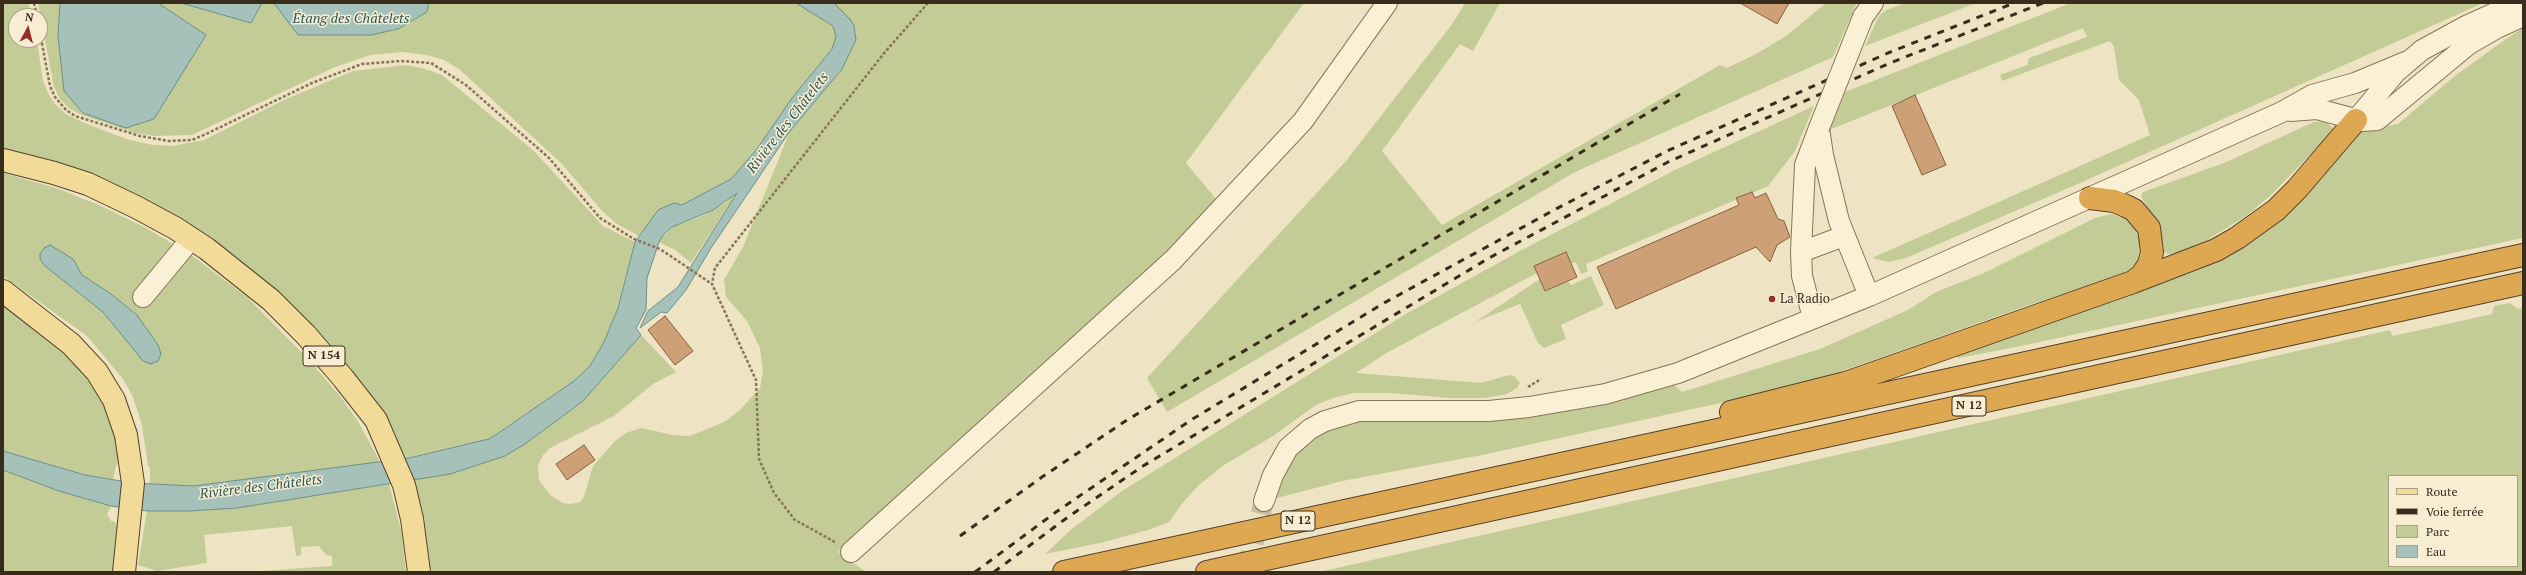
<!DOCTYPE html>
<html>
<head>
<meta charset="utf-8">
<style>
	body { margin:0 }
	#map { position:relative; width:2526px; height:575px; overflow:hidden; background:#eee3c2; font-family:"PT Serif",serif }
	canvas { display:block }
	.frame { position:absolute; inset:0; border:4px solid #382c1d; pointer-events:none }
	.legend { position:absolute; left:2388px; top:475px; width:130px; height:92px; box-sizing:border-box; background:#f6edd2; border:1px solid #aaa08a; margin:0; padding:5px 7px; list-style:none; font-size:12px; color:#382c1d }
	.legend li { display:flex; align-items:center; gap:8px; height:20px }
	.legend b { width:20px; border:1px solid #aaa08a }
	.north { position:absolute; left:8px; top:8px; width:40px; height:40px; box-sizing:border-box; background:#f6edd2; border:1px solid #aaa08a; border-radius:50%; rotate:7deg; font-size:11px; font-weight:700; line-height:16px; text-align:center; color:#382c1d }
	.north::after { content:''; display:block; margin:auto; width:14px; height:18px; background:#982e29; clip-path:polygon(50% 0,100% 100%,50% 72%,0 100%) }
</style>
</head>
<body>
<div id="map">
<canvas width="2526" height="575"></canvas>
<div class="frame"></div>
<ul class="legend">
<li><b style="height:5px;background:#f2db99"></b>Route</li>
<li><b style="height:5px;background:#382c1d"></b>Voie ferrée</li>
<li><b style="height:11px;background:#c3cc96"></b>Parc</li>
<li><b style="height:11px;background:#a5c1ba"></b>Eau</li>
</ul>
<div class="north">N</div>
</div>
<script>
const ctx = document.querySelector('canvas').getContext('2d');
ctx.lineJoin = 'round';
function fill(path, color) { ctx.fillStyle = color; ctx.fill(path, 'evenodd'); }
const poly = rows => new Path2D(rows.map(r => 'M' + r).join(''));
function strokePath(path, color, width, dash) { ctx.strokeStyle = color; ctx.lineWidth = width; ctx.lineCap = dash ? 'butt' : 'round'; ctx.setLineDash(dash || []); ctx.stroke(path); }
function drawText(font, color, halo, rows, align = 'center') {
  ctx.font = font + ' "PT Serif",serif'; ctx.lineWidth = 3; ctx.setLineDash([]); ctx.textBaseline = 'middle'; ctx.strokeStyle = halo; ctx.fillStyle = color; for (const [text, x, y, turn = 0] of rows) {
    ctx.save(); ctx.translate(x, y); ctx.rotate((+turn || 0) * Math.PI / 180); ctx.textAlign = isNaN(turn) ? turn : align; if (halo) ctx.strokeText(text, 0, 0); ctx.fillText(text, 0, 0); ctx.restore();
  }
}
fill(poly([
	[3,3,28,3,32,16,16,16,16,40,37,40,43,81,49,95,56,105,66,114,82,122,126,139,153,145,173,146,204,140,284,100,353,71,405,65,422,68,442,75,534,151,603,226,635,242,618,308,599,353,590,366,574,381,489,439,402,459,247,270,3,151],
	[38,3,60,3,58,36,64,91,206,35,158,3,181,3,251,23,262,3,274,3,371,35,398,29,411,22,427,12,429,3,796,3,833,26,836,37,832,49,792,98,757,149,731,179,682,205,658,210,639,236,617,224,603,212,562,164,459,69,444,60,427,55,402,52,370,55,335,67,192,135,155,136,135,133,82,115,70,109,60,99,54,87],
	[834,3,1304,3,1186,163,1217,200,1186,234,932,464,869,529,838,552,866,572,428,572,411,480,450,474,505,456,525,444,583,401,641,335,676,372,653,384,614,416,550,448,543,455,538,465,539,480,550,495,563,503,571,504,580,502,584,497,593,466,615,441,626,433,641,428,673,435,689,436,705,430,726,421,740,410,760,388,763,371,760,348,747,321,726,297,724,280,743,247,790,131,842,69,856,34,850,19],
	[1465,3,1500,3,1473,51,1460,44,1382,151,1442,225,1720,65,1727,68,1756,54,1786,36,1826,3,1857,3,1833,57,1575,172,1167,412,1147,378,1346,161,1453,23],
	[1905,3,1976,3,1865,46,1879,16,1886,10],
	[2071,3,2483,3,2080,183,1906,258,1889,262,1872,258,2150,135,2139,100,2119,80,2114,47,2110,41,2002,81,2000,75,2027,65,2029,58,2087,37,2083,28,1829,130,1845,92],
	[2523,27,2523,238,2021,346,1959,358,1955,356,1954,354,2196,271,2244,245,2362,130,2398,124,2456,75],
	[1814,106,1795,151,1768,186,1586,264,1588,271,1581,274,1576,262,1537,273,1388,352,1356,373,1481,383,1509,375,1514,376,1520,383,1517,388,1507,394,1485,398,1449,398,1392,393,1354,393,1333,398,1316,405,1273,436,1224,465,1199,485,1184,501,1169,522,1148,530,1100,543,1045,554,1073,528,1122,491,1406,314,1520,251,1675,170],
	[2314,122,2325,122,2335,129,2271,195,2246,216,2202,243,2176,253,2168,254,2164,252,2162,235,2141,196,2143,192,2224,163],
	[3,173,56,188,99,205,146,228,190,254,247,297,307,358,340,396,359,423,380,462,193,486,150,484,150,467,148,466,142,425,133,397,123,379,87,336,3,276],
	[738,191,691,263,675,250,659,242,672,227,702,216,725,203],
	[2111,214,2128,220,2135,228,2140,243,2138,258,2134,265,2121,276,2026,306,1834,374,1729,401,1482,455,1342,481,1273,499,1285,476,1288,461,1313,435,1363,419,1584,406,1674,385,1682,392,1820,349,1908,310,1936,292,1984,273,2095,218],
	[1591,276,1604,305,1561,325,1566,339,1544,348,1538,343,1520,304,1475,322,1540,279,1545,291,1568,281,1571,285],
	[2510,303,2518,309,2523,308,2523,572,1319,572,2390,330,2393,336,2492,314,2494,306],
	[2389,476,2517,476,2517,566,2389,566],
	[3,304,58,344,103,395,124,461,117,463,113,479,85,475,3,451],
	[3,470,59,491,111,506,107,514,111,521,115,522,120,531,113,572,3,572],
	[389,484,401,530,406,572,247,572,332,566,332,556,326,555,319,546,301,547,301,555,296,556,292,526,204,535,207,563,157,571,138,565,147,511,237,508]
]), '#c3cc96');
const water = poly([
	[60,3,158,3,206,35,154,119,126,128,83,113,64,91,58,36,60,3],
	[181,3,262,3,251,23,181,3],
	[274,3,429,3,427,12,398,29,371,35,298,35,274,3],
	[796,3,834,3,850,19,854,26,856,40,842,69,790,131,711,248,686,290,667,313,661,312,640,328,648,311,678,287,737,193,713,210,672,227,665,233,659,242,647,278,646,310,636,328,641,335,583,401,525,444,505,456,450,474,237,508,189,511,147,511,111,506,59,491,3,470,3,451,85,475,133,483,193,486,409,458,489,439,497,434,574,381,590,366,604,342,618,308,635,242,658,210,674,203,682,205,731,179,757,149,792,98,832,49,836,37,833,26,796,3],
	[50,245,73,259,82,275,111,294,137,315,158,345,161,354,158,361,151,364,143,361,103,312,45,266,40,259,40,254,44,248,50,245]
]);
fill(water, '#a5c1ba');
strokePath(water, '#6b8f88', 1);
const building = poly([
	[1740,3,1789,3,1777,24,1740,3],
	[1915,95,1946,165,1922,175,1892,106,1915,95],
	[1752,192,1755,198,1766,193,1778,219,1784,221,1790,237,1777,245,1770,262,1756,247,1616,309,1597,267,1739,205,1736,198,1752,192],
	[1566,252,1577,277,1545,291,1534,266,1566,252],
	[665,316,693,351,675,365,648,330,665,316],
	[584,445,595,460,567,480,556,464,584,445]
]);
fill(building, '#cda078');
strokePath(building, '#885f3f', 1);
strokePath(poly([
	[1246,572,1264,501]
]), '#cabea1', 20, [20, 10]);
const minor = poly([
	[1863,17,1873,3],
	[2290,111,2317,109,2362,121,2377,120,2469,44,2497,28,2523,16],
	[2356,120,2395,73,2422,50,2468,25,2517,3],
	[1801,252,1844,236],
	[143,297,191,239],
	[1813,318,1802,276,1801,252,1805,165,1819,128,1823,155,1839,221,1869,296],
	[1264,501,1273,475,1288,448,1310,429,1325,421,1359,411,1489,411,1529,407,1605,394,1678,373,1869,296,2282,112,2312,95,2355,83,2408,61],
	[851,552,1173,260,1303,121,1387,3]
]);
const major = poly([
	[3,160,54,173,88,184,136,207,175,228,207,249,271,300,306,335,343,378,376,420,404,485,412,519,419,572],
	[3,291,71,344,97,372,114,400,126,435,133,483,124,572]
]);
const highway = poly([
	[2090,198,2114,201,2126,206,2134,210,2149,228,2152,252,2149,264,2142,275,2133,282],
	[1731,412,1846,383,2133,282,2216,250,2237,238,2276,210,2297,189,2356,120],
	[1064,572,2523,255],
	[1207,572,2523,283]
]);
strokePath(minor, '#887559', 22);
strokePath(major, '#56422d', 24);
strokePath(highway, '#56422d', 24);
strokePath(poly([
	[34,3,37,16],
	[40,33,50,86,55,97,66,110,75,116,140,136,169,141,192,140,206,134,312,83,362,64,401,61,431,63,466,85,549,158,600,218,634,239,660,249,712,284],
	[1528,387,1541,379],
	[835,542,795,520,774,493,759,459,756,380,712,284,715,268,885,52,928,3]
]), '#887559', 2.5, [3, 2]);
strokePath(minor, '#f9f0d5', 20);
strokePath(major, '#f2db99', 22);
strokePath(highway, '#dea852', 22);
strokePath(poly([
	[960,536,1042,477,1127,420,1680,94],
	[975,572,1056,512,1191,420,1384,303,1556,209,1667,151,1888,53,2014,3],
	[994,572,1068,517,1143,466,1489,258,1668,162,1890,63,2043,3]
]), '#382c1d', 3, [7, 7]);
const minorBridge = poly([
	[1819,128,1863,17]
]);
strokePath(minorBridge, '#887559', 22, []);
strokePath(minorBridge, '#f9f0d5', 20);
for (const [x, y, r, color] of [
	[1772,299,4,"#982e29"]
]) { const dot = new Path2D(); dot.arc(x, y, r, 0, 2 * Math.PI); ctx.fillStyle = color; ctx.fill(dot); strokePath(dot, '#f6edd2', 1.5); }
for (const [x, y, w] of [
	[324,356,42],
	[1969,406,34],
	[1298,521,34]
]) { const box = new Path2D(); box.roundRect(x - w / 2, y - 10, w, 20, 3); ctx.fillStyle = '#f6edd2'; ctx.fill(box); strokePath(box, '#382c1d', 1); }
drawText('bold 12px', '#382c1d', null, [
	["N 154",324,356],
	["N 12",1969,406],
	["N 12",1298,521]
]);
drawText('13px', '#382c1d', '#f6edd2', [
	["La Radio",1780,299]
], 'left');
drawText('italic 14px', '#2d5857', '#f6edd2', [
	["Étang des Châtelets",351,19],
	["Rivière des Châtelets",788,123,-52],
	["Rivière des Châtelets",261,487,-7]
]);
</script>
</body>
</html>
